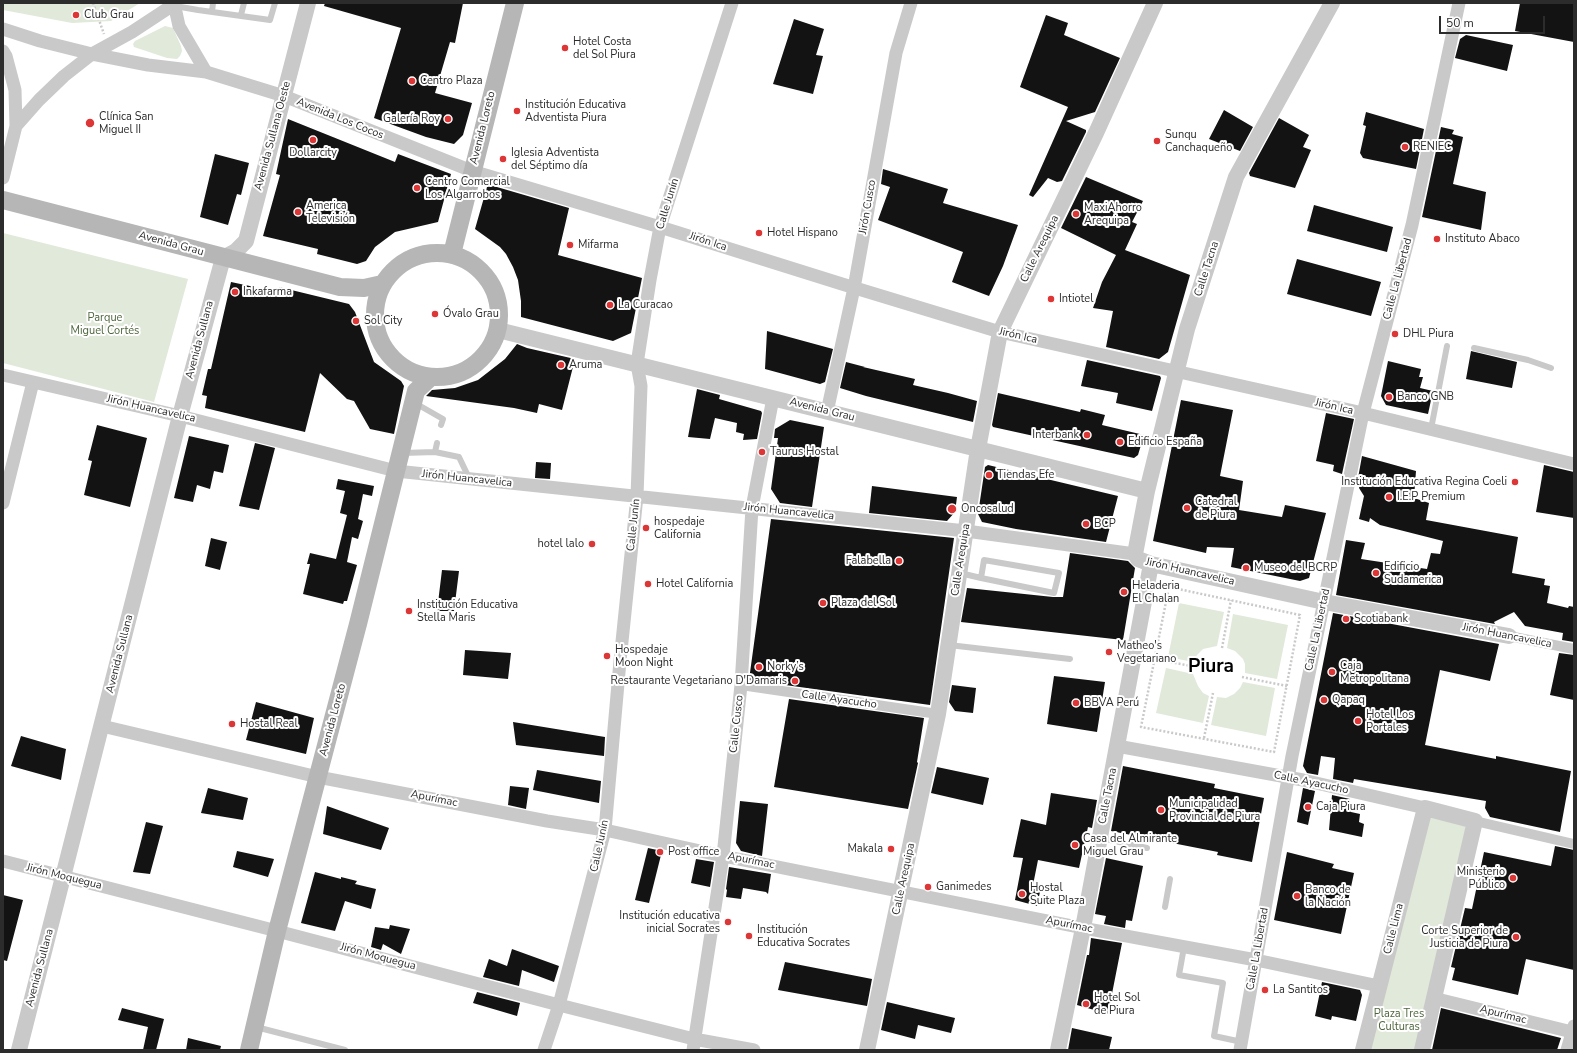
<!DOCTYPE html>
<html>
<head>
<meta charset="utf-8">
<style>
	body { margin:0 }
	#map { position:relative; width:1577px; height:1053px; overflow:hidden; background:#fff; font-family:"Nunito Sans",sans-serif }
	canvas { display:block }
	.frame { position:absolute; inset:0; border:4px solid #2c2c2c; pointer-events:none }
	.scale { position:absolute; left:1439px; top:16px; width:106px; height:18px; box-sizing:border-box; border:2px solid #2c2c2c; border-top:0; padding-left:5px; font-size:12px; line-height:14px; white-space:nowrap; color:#2c2c2c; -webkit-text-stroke:3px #fff; paint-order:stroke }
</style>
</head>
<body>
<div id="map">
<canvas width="1577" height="1053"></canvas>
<div class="frame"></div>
<div class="scale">50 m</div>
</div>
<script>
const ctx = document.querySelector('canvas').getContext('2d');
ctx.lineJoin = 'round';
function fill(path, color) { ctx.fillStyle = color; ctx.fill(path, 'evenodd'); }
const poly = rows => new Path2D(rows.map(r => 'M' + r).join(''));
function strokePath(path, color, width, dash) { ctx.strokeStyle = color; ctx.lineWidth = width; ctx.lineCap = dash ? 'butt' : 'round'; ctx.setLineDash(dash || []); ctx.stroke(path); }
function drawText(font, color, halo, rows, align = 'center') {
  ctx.font = font + ' "Nunito Sans",sans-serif'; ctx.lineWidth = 4; ctx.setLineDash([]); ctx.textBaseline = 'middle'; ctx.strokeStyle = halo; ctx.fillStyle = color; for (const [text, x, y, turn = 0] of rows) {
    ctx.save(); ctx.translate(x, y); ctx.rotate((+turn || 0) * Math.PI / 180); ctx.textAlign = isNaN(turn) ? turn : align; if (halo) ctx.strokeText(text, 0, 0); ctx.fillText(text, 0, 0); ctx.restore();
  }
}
fill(poly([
	[3,3,140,3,111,21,72,23,3,10],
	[165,26,173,28,181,46,182,51,180,56,177,59,167,58,134,47,133,44,135,41],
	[3,233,188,279,154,402,3,363],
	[1179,603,1224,612,1217,646,1203,649,1197,655,1193,662,1168,657],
	[1233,614,1288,625,1277,679,1245,673,1245,664,1243,659,1235,651,1227,648],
	[1166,668,1193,674,1198,686,1203,693,1209,696,1203,723,1156,713],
	[1243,682,1275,688,1266,736,1211,725,1217,697,1226,698,1234,694,1240,688],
	[1425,808,1475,821,1422,1050,1363,1050]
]), '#e1e9da');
fill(poly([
	[325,3,463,3,455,43,450,42,435,93,472,103,463,135,454,144,426,137,374,118,401,28,324,6],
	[1520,3,1574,3,1574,42,1515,31],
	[1046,15,1068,23,1064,35,1120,58,1095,112,1066,121,1086,130,1086,132,1062,181,1057,182,1048,178,1033,197,1029,195,1068,107,1020,87],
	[794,19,824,29,816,55,823,56,813,94,773,84],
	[1466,35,1513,45,1507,71,1455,58,1460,39],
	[1224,110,1253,127,1240,151,1209,139],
	[1366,112,1424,129,1416,169,1363,158,1360,153,1366,126,1363,125],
	[1279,118,1309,135,1303,147,1311,150,1295,188,1250,176,1249,173],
	[288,119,395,162,398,154,451,174,438,222,395,232,375,247,366,261,357,264,317,254,318,249,263,236,280,175,276,174],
	[1441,127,1454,130,1452,134,1463,137,1453,184,1486,192,1481,230,1422,217],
	[215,154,249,163,241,195,237,194,228,225,200,217],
	[883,169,948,189,943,203,1018,225,1003,266,989,296,952,282,963,252,878,220,890,187,881,184],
	[1086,177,1143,201,1132,222,1137,224,1125,250,1190,275,1168,352,1159,359,1106,347,1113,311,1093,308,1102,282,1116,255,1061,228],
	[490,185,569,208,558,255,642,278,631,333,613,341,521,317,521,301,518,280,513,267,506,254,500,247,475,229,487,187],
	[1314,205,1393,227,1387,252,1307,231],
	[1297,259,1381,282,1371,316,1287,294],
	[231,282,278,292,279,287,349,304,355,312,374,362,401,381,404,386,394,434,370,429,354,401,347,399,320,373,305,432,205,408,207,396,202,395,208,369,211,369],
	[767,331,833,349,825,382,820,384,765,369],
	[517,344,527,348,575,359,562,410,539,404,537,413,514,408,426,396,432,390,455,388,478,380,505,359],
	[1471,351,1517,362,1512,388,1466,379],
	[1087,360,1160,376,1161,378,1152,411,1116,403,1118,393,1081,386],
	[1388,361,1421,369,1419,377,1423,377,1420,388,1433,391,1428,414,1386,405,1381,396],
	[846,362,865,367,863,367,915,379,913,385,948,393,977,401,973,422,866,396,840,388],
	[697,389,720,395,719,399,761,411,762,413,757,439,743,440,744,434,736,432,737,423,715,418,710,439,688,437],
	[998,393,1080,412,1081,409,1105,415,1102,425,1144,435,1138,455,1134,458,993,427,992,425],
	[1181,400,1233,410,1220,476,1243,481,1239,510,1282,517,1285,505,1326,513,1309,578,1300,581,1231,567,1234,548,1207,547,1206,553,1153,541],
	[1326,413,1354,419,1342,474,1333,471,1334,465,1316,461],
	[790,420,824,427,812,507,780,503,771,489,778,438,774,438,775,429],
	[97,425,147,438,130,507,84,495,92,461,88,460],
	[189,436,229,445,223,473,214,471,210,489,197,485,193,502,174,498],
	[255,443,275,448,259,510,239,506],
	[1362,456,1416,471,1414,498,1429,503,1426,520,1518,537,1512,573,1545,579,1544,585,1550,586,1547,603,1568,608,1569,606,1574,607,1574,642,1562,640,1563,633,1525,626,1514,612,1494,622,1495,624,1336,595,1346,540,1365,543,1361,559,1427,569,1431,553,1440,554,1443,541,1380,525,1370,518,1369,522,1359,519,1364,496,1359,488,1361,479,1358,478],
	[536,462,551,463,550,479,535,478],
	[988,465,1118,496,1106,542,1016,529,982,522,978,514,985,467],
	[1544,465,1574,472,1574,518,1536,512],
	[338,479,374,486,372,496,363,494,358,519,363,521,358,539,352,537,347,562,357,565,347,601,344,601,343,604,303,594,310,564,307,564,310,553,336,559,347,515,340,513,345,491,336,489],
	[872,486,957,497,955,512,947,521,869,513],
	[771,519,954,538,930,705,749,680],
	[211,538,227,542,220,570,205,566],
	[1070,553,1128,561,1135,568,1123,640,961,622,967,588,1053,597,1063,597],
	[442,570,459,571,454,611,437,611],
	[1333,613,1499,644,1490,681,1440,670,1425,745,1496,759,1496,756,1571,771,1560,832,1490,817,1485,808,1486,801,1354,779,1353,783,1333,779,1335,758,1321,756,1318,775,1307,773,1303,766],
	[465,650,511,653,508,679,463,675],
	[1559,653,1574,655,1574,700,1550,695],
	[1054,676,1105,682,1097,732,1047,724],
	[952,685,976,688,973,713,955,711,949,702],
	[789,699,924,718,917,762,918,763,908,809,774,787],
	[256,702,314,718,306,754,246,740],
	[513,722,605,737,604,756,516,745],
	[21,736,66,749,61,780,11,766],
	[1123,766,1215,784,1214,788,1264,798,1252,862,1217,855,1218,852,1111,831],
	[937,767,989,778,983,805,931,793],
	[537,770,601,781,599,803,533,790],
	[510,786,529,788,526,809,508,805],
	[208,788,248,798,243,820,201,813],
	[1303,788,1315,791,1308,825,1297,822],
	[1051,793,1097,800,1092,828,1088,827,1079,868,1038,860,1033,885,1041,887,1037,906,1015,900,1023,858,1013,857,1021,819,1046,825],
	[1332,795,1350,799,1348,808,1351,809,1351,812,1360,814,1359,822,1364,824,1362,837,1329,830],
	[740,801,768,804,762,856,741,851,736,843],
	[327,806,389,828,381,850,323,834],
	[146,822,163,826,150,874,133,872],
	[1555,846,1574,850,1574,970,1526,959,1518,995,1452,980,1455,968,1451,967,1465,908,1472,909,1484,852,1551,866],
	[648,848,662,851,649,903,635,900],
	[237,851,274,859,268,877,233,867],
	[1287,852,1334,864,1332,868,1354,873,1341,934,1274,920],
	[1106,858,1143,866,1132,921,1126,920,1125,928,1104,924,1106,916,1095,914],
	[696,859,714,862,710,887,691,883],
	[729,867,771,874,768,894,766,892,743,888,741,899,726,897,727,890,726,889],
	[315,872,341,879,341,877,357,881,355,884,376,889,371,909,345,901,335,931,301,923],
	[3,895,23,900,7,961,3,960],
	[390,925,410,929,401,954,383,944,381,950,371,947,375,927,389,929],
	[1091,938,1122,943,1108,1014,1077,1005,1087,955,1089,955],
	[512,949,559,966,554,982,522,970,519,986,483,977,489,959,507,966],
	[785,962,872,979,867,1006,778,990],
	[1322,982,1360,990,1362,995,1356,1021,1332,1016,1331,1020,1315,1016],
	[477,992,520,1003,517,1016,473,1003],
	[887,1002,955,1018,951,1033,918,1025,915,1039,881,1030],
	[122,1008,164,1019,156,1050,143,1050,148,1027,118,1020],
	[1441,1008,1561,1038,1557,1050,1432,1050],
	[1072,1028,1112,1037,1109,1050,1068,1050],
	[188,1038,221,1046,220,1050,186,1050]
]), '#131313');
strokePath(poly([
	[93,3,104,34],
	[1169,587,1300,615,1274,752,1141,727,1169,587],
	[1222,648,1231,600],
	[1155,659,1196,667],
	[1242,677,1287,686],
	[1204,738,1213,693]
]), '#c9c9c9', 2.5, [2, 2]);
strokePath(poly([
	[175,6,198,10,270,20,275,3],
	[212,12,213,3],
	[241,15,244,3],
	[1474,348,1528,360,1551,368],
	[415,403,443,419,441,425],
	[1431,429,1447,346],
	[435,452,459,457,469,478],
	[403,453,435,452,437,443],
	[984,560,1059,573,1054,593,981,578,984,560],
	[960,573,981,578],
	[949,645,1070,659],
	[1101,838,1147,848],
	[1165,907,1170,879],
	[1184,947,1179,975,1223,983,1214,1036,1242,1042],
	[256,1027,345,1050]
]), '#c9c9c9', 6);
strokePath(poly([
	[1509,636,1574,649],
	[741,685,938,714],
	[1475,821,1574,844]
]), '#c9c9c9', 10);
strokePath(poly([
	[174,3,179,26,206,72],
	[3,29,40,41,92,54,148,65,206,72,284,96,472,171,660,227,842,284,1000,332,1363,413,1574,464],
	[3,51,6,56,15,90,16,126,3,178],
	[16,126,39,100,64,76,92,54,132,32,173,5],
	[3,375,180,416,396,471,966,531,1135,554],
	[827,412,854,288,896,53,911,3],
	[3,503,33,382],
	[102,726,318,777,547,821,605,830,723,856,1083,928,1256,960,1379,986],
	[1117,746,1303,780,1425,808],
	[3,861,277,931,559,1005,694,1039,754,1050],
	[1433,998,1572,1032],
	[544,1050,559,1005,605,830,620,661,637,496,641,386,637,364,650,280,660,227,732,3],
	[693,1050,723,856,741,685,752,508,773,398],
	[1240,1050,1292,756,1363,413,1412,225,1459,3],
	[1567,1050,1574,1026]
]), '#c9c9c9', 13);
strokePath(poly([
	[1332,3,1236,177,1187,329,1147,491,1135,554,1138,559,1151,564,1324,602,1509,636],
	[498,330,1147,491],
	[19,1050,180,416,223,258,236,251,246,241,308,3],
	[867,1050,938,714,978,449,1000,332,1096,133,1155,3],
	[1058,1050,1083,928,1151,564],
	[1363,1050,1425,808,1475,821,1422,1050]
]), '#c9c9c9', 16);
strokePath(poly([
	[3,200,340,287,364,288,382,284],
	'375 315a62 62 0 1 1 124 0a62 62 0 1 1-124 0Z',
	[452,254,515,3],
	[249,1050,277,931,358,624,416,391,431,377]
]), '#b6b6b6', 18);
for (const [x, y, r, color] of [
	[76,15,4,"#dc3636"],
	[565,48,4,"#dc3636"],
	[412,81,4,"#dc3636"],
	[517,111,4,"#dc3636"],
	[448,119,4,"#dc3636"],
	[90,123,5,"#dc3636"],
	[313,140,4,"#dc3636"],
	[1157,141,4,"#dc3636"],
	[1405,147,4,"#dc3636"],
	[503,159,4,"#dc3636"],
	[417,188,4,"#dc3636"],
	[298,212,4,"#dc3636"],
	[1076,214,4,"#dc3636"],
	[759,233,4,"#dc3636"],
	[1437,239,4,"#dc3636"],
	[570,245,4,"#dc3636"],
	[235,292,4,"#dc3636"],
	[1051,299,4,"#dc3636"],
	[610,305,4,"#dc3636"],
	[435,314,4,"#dc3636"],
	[356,321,4,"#dc3636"],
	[1395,334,4,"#dc3636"],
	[561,365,4,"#dc3636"],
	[1389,397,4,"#dc3636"],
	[1087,435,4,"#dc3636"],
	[1120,442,4,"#dc3636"],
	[762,452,4,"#dc3636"],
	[989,475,4,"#dc3636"],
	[1515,482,4,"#dc3636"],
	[1389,497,4,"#dc3636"],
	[1187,508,4,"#dc3636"],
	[952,509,5,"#dc3636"],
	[1086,524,4,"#dc3636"],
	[646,528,4,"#dc3636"],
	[592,544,4,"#dc3636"],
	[899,561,4,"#dc3636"],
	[1246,568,4,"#dc3636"],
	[1376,573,4,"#dc3636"],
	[648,584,4,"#dc3636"],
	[1124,592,4,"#dc3636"],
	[823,603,4,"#dc3636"],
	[409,611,4,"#dc3636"],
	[1346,619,4,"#dc3636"],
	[1109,652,4,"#dc3636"],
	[607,656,4,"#dc3636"],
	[759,667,4,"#dc3636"],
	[1332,672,4,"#dc3636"],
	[795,681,4,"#dc3636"],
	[1324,700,4,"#dc3636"],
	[1076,703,4,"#dc3636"],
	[1358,721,4,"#dc3636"],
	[232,724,4,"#dc3636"],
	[1308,807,4,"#dc3636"],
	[1161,810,4,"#dc3636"],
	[1075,845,4,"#dc3636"],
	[891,849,4,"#dc3636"],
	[660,852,4,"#dc3636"],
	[1513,878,4,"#dc3636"],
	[928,887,4,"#dc3636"],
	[1022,894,4,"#dc3636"],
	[1297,896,4,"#dc3636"],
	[728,922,4,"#dc3636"],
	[749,936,4,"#dc3636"],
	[1516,937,4,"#dc3636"],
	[1265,990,4,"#dc3636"],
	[1086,1004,4,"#dc3636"]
]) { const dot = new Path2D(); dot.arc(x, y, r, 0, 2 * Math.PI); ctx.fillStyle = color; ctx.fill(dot); strokePath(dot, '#fff', 1.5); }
drawText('11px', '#2c2c2c', '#fff', [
	["Club Grau",84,15],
	["Hotel Costa",573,42],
	["del Sol Piura",573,55],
	["Centro Plaza",420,81],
	["Institución Educativa",525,105],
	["Adventista Piura",525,118],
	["Clínica San",99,117],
	["Miguel II",99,130],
	["Galería Roy",440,119,"right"],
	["Sunqu",1165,135],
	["Canchaqueño",1165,148],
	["RENIEC",1413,147],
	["Dollarcity",313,153,"center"],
	["Iglesia Adventista",511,153],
	["del Séptimo día",511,166],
	["Centro Comercial",425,182],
	["Los Algarrobos",425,195],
	["America",306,206],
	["Televisión",306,219],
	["MaxiAhorro",1084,208],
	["Arequipa",1084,221],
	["Hotel Hispano",767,233],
	["Instituto Abaco",1445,239],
	["Mifarma",578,245],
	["Inkafarma",243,292],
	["Intiotel",1059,299],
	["La Curacao",618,305],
	["Óvalo Grau",443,314],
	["Sol City",364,321],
	["DHL Piura",1403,334],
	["Aruma",569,365],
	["Banco GNB",1397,397],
	["Interbank",1079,435,"right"],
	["Edificio España",1128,442],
	["Taurus Hostal",770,452],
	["Tiendas Efe",997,475],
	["Institución Educativa Regina Coeli",1507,482,"right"],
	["I.E.P Premium",1397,497],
	["Catedral",1195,502],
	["de Piura",1195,515],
	["Oncosalud",961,509],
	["hospedaje",654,522],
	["California",654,535],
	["BCP",1094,524],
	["hotel lalo",584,544,"right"],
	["Falabella",891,561,"right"],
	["Edificio",1384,567],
	["Sudamerica",1384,580],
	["Museo del BCRP",1254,568],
	["Hotel California",656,584],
	["Heladeria",1132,586],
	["El Chalan",1132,599],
	["Plaza del Sol",831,603],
	["Institución Educativa",417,605],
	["Stella Maris",417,618],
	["Scotiabank",1354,619],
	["Matheo's",1117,646],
	["Vegetariano",1117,659],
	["Hospedaje",615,650],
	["Moon Night",615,663],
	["Caja",1340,666],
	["Metropolitana",1340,679],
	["Norky’s",767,667],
	["Restaurante Vegetariano D'Damaris",787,681,"right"],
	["Qapaq",1332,700],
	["BBVA Perú",1084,703],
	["Hotel Los",1366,715],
	["Portales",1366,728],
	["Hostal Real",240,724],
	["Municipalidad",1169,804],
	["Provincial de Piura",1169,817],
	["Caja Piura",1316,807],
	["Casa del Almirante",1083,839],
	["Miguel Grau",1083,852],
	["Makala",883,849,"right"],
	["Post office",668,852],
	["Ministerio",1505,872,"right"],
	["Público",1505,885,"right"],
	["Ganimedes",936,887],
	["Hostal",1030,888],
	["Suite Plaza",1030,901],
	["Banco de",1305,890],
	["la Nación",1305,903],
	["Institución educativa",720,916,"right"],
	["inicial Socrates",720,929,"right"],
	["Institución",757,930],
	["Educativa Socrates",757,943],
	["Corte Superior de",1508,931,"right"],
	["Justicia de Piura",1508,944,"right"],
	["La Santitos",1273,990],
	["Hotel Sol",1094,998],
	["de Piura",1094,1011]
], 'left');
drawText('11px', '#2c2c2c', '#fff', [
	["Avenida Los Cocos",340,119,22],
	["Avenida Loreto",483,128,-76],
	["Avenida Sullana Oeste",273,136,-75],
	["Calle Junín",668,204,-73],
	["Jirón Cusco",868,207,-80],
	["Jirón Ica",708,242,18],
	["Avenida Grau",171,244,15],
	["Calle Arequipa",1040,249,-64],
	["Calle Tacna",1207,269,-72],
	["Calle La Libertad",1398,279,-75],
	["Jirón Ica",1018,336,13],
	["Avenida Sullana",200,340,-75],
	["Jirón Ica",1334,407,13],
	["Jirón Huancavelica",151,409,13],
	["Avenida Grau",822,410,14],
	["Jirón Huancavelica",467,479,6],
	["Jirón Huancavelica",789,512,6],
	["Calle Junín",634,525,-84],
	["Calle Arequipa",961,560,-81],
	["Jirón Huancavelica",1190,572,13],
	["Calle La Libertad",1318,630,-78],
	["Jirón Huancavelica",1507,636,11],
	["Avenida Sullana",120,654,-76],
	["Calle Ayacucho",839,700,8],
	["Avenida Loreto",333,720,-75],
	["Calle Cusco",737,724,-84],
	["Calle Ayacucho",1311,783,12],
	["Calle Tacna",1108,796,-79],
	["Apurímac",434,799,11],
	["Calle Junín",600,846,-78],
	["Apurímac",751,861,11],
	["Jirón Moquegua",64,877,14],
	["Calle Arequipa",904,879,-78],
	["Apurímac",1069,925,11],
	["Calle Lima",1394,929,-76],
	["Calle La Libertad",1258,949,-80],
	["Jirón Moquegua",378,957,15],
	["Avenida Sullana",40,968,-75],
	["Apurímac",1503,1015,14]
]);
drawText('11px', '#4d653c', '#fff', [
	["Parque",105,318],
	["Miguel Cortés",105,331],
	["Plaza Tres",1399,1014],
	["Culturas",1399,1027]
]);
drawText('bold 19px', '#000', '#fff', [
	["Piura",1211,667]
]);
</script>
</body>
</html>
